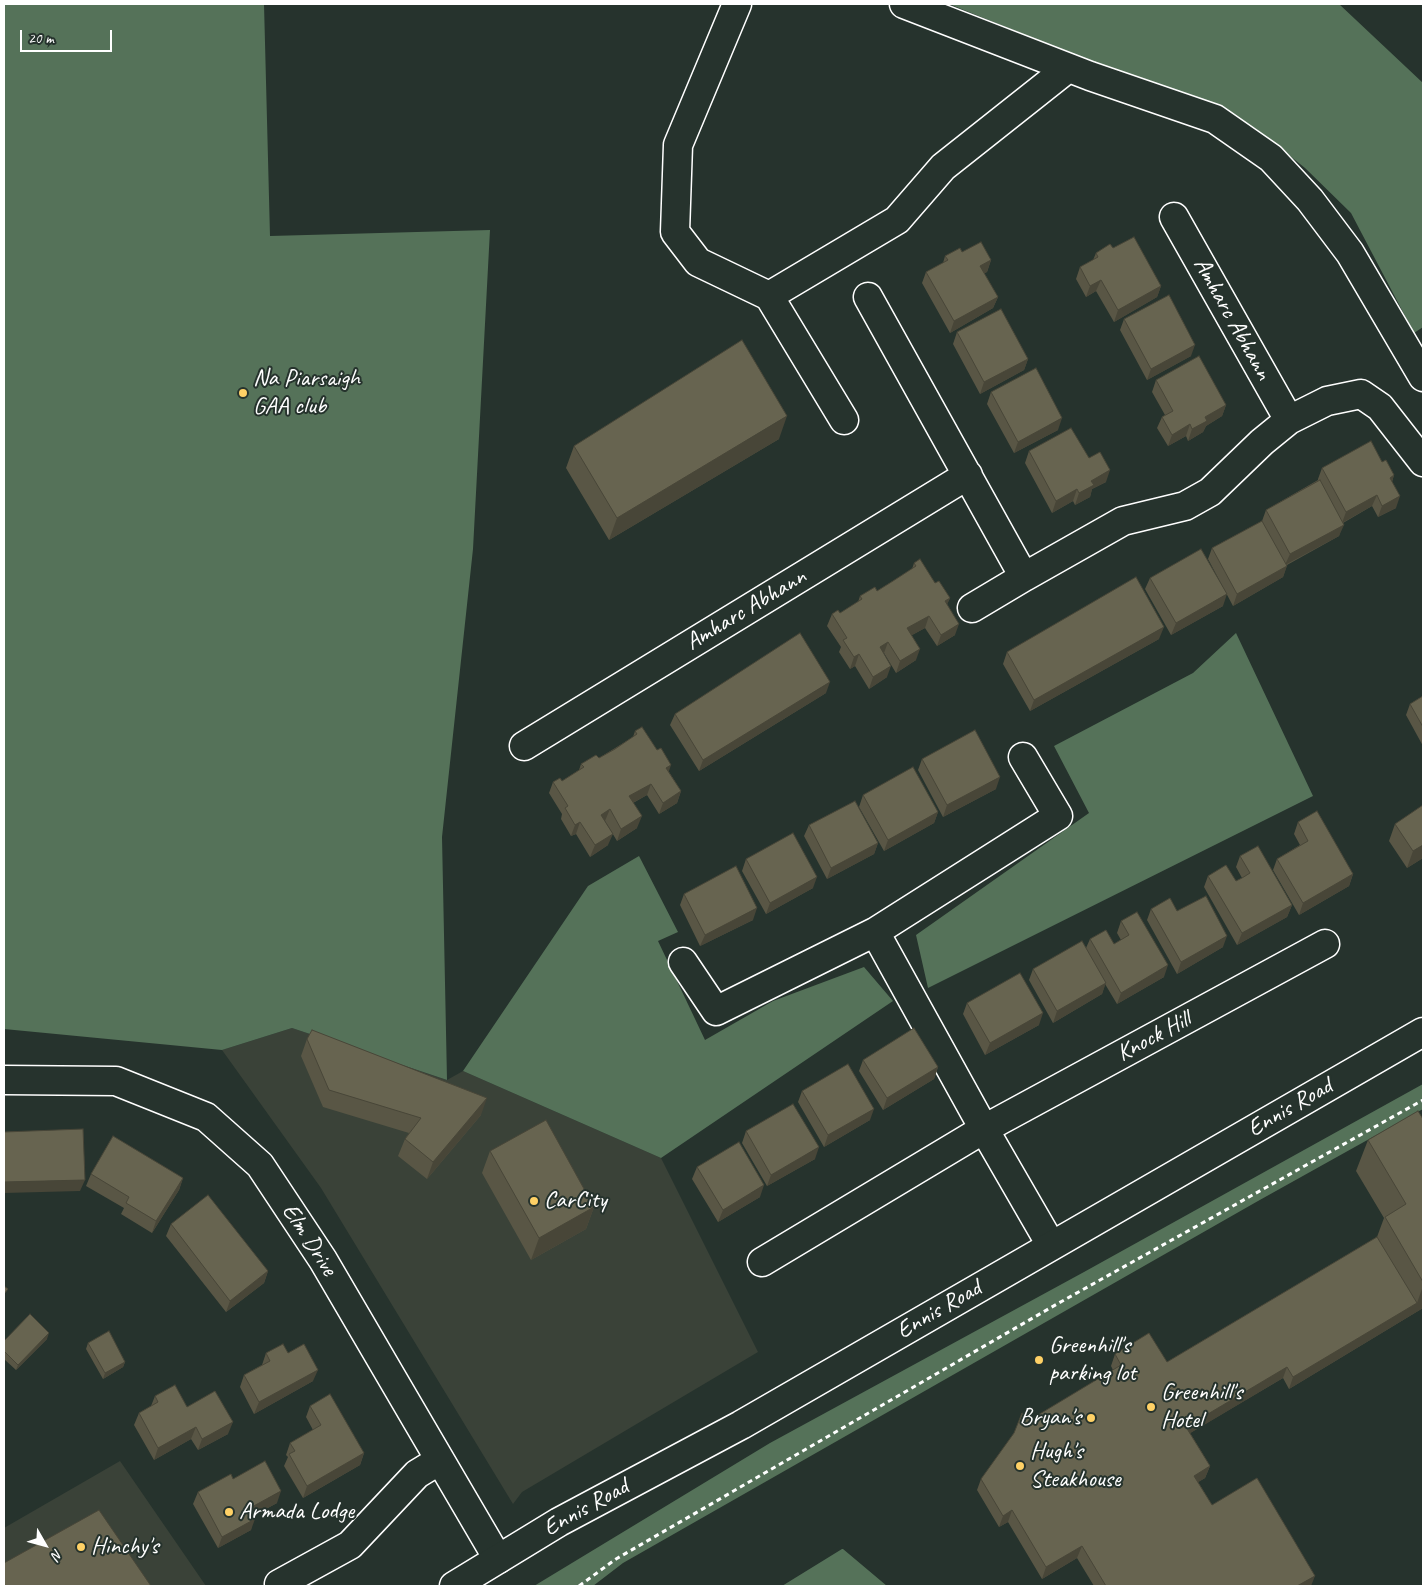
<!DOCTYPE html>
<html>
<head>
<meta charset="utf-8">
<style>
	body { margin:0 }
	#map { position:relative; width:1427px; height:1590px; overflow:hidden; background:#26332d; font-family:Caveat,sans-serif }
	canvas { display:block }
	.frame { position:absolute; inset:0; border:5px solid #fff; pointer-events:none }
	.north { position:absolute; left:20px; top:1520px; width:50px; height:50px; -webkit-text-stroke:4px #26332d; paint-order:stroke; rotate:128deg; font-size:14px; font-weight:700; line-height:20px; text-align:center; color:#fff }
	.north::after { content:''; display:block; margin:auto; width:18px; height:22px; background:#fff; clip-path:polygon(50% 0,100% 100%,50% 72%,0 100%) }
	.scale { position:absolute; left:20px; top:30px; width:92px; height:22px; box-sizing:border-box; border:2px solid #fff; border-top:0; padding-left:6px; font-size:15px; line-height:18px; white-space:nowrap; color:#fff; -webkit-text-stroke:4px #26332d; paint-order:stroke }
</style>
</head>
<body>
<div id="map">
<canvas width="1427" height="1590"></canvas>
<div class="frame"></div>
<div class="north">N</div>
<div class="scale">20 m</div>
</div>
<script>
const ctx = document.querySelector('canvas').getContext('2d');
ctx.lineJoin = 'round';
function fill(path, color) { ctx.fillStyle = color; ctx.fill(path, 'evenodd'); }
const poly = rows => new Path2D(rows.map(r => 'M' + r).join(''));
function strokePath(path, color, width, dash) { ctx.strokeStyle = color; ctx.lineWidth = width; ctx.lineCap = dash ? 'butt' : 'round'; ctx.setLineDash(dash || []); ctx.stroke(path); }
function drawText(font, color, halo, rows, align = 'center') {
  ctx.font = font + ' Caveat,sans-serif'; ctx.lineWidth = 4; ctx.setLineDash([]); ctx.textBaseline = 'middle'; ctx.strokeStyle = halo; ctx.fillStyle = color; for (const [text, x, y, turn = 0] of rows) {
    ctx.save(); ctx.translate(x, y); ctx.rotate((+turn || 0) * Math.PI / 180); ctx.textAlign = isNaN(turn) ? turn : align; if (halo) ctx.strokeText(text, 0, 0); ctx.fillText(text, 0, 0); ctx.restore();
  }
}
fill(poly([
	[292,1028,447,1080,463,1071,661,1158,758,1352,522,1492,513,1504,321,1188,222,1050],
	[120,1461,206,1586,4,1586,4,1528]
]), '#3a4238');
fill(poly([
	[4,4,264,4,270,236,490,230,473,549,442,837,447,1080,292,1028,222,1050,4,1029],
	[949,4,1339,4,1423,83,1423,327,1414,333,1351,213,1305,168,1255,128],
	[1236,633,1313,796,928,988,916,935,1089,813,1054,746,1193,673],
	[639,856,678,932,658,941,705,1040,773,1001,864,967,893,1001,661,1158,463,1071,588,886],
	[1423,1084,1423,1109,1258,1201,623,1563,593,1586,534,1586,770,1443,1084,1272],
	[843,1549,887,1586,782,1586,842,1549]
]), '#557259');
const minor = poly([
	[737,4,678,145,675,232,698,262,769,296,844,420],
	[904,4,1090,76,1215,119,1271,158,1310,200,1350,253,1423,377],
	[769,296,897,220,943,167,1068,68],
	[868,297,1024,577,1123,521,1185,506,1210,492,1262,442,1289,420,1174,217],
	[1289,420,1327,401,1361,394,1380,407,1423,462],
	[972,608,1024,577],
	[524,746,968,475],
	[875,932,984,1129,1051,1245],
	[683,962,716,1011,875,932,1058,816,1023,757],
	[4,1080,116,1081,206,1117,260,1165,323,1260,498,1559],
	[762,1262,984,1129,1325,944],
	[279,1584,350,1545,417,1474,440,1460]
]);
const major = poly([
	[454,1586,559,1522,741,1425,1423,1032]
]);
strokePath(minor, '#fff', 31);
strokePath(major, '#fff', 31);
strokePath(poly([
	[579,1586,616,1559,1057,1304,1423,1100]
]), '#fff', 3, [5, 4]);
strokePath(minor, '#26332d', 28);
strokePath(major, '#26332d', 28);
fill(poly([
	[1113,248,1161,286,1157,297,1114,322,1096,291,1086,297,1076,279,1080,267,1093,260,1096,253],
	[962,252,991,260,987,272,984,273,998,297,993,308,950,333,922,283,926,272,943,263,945,256],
	[1124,319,1191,356,1147,380,1120,330],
	[957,332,1028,359,1024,370,980,394,953,344],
	[1156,380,1226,405,1222,416,1206,426,1203,432,1188,441,1186,436,1168,446,1157,428,1162,417,1165,415,1152,392],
	[991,392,1058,430,1014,453,987,404],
	[779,439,609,540,566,468,574,446],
	[1029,451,1089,458,1106,482,1092,489,1090,497,1075,505,1073,501,1052,513,1025,463],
	[1382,462,1394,475,1392,482,1396,508,1378,517,1372,506,1343,523,1339,536,1287,565,1283,577,1233,606,1208,559,1212,548,1262,521,1266,510,1318,480,1318,479,1322,468],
	[914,563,935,583,950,598,947,604,955,635,937,646,925,628,912,635,916,660,896,673,884,653,884,654,887,677,869,689,855,666,850,669,839,652,841,647,827,626,832,614,840,613,858,602,860,596,877,591,912,569],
	[1150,578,1223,606,1171,635,1145,589],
	[1159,639,1030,711,1003,664,1007,652],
	[826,693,699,771,670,725,675,714],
	[1423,696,1423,746,1406,715,1410,704],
	[635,731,669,772,681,791,677,803,659,814,647,795,633,803,637,828,617,841,605,821,608,845,590,857,576,834,571,836,561,819,562,814,549,793,553,782,562,781,579,770,581,764,599,758,633,737],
	[922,759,996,789,943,817,918,770],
	[863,795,938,812,934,823,884,851,859,807],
	[1298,822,1353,874,1349,886,1299,915,1273,870,1277,859,1300,845,1294,834],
	[1395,824,1423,858,1407,868,1389,841],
	[809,825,878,843,874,854,827,879,804,836],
	[1240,856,1292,905,1287,917,1237,945,1204,887,1208,876,1236,881,1242,878,1236,867],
	[746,859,813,888,766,914,742,871],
	[684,894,753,920,700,946,680,905],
	[1151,909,1177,911,1223,947,1177,974,1147,920],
	[1121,921,1164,977,1117,1004,1105,984,1102,994,1053,1023,1029,980,1033,969,1086,948,1090,939,1114,944,1121,940,1117,933],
	[967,1003,1039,1025,985,1055,963,1014],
	[307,1039,481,1115,427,1179,398,1156,405,1139,409,1133,323,1107,301,1056],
	[863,1060,938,1067,934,1079,883,1110,859,1071],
	[802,1091,870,1120,824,1147,798,1102],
	[1423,1119,1423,1308,1289,1389,1283,1378,1190,1433,1210,1466,1205,1478,1198,1482,1212,1505,1311,1586,1094,1586,1077,1558,1042,1579,1008,1522,999,1527,977,1490,981,1479,1113,1370,1111,1366,1115,1354,1167,1362,1377,1237,1384,1218,1356,1171,1368,1140],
	[746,1131,815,1159,767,1186,742,1143],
	[490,1151,594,1207,586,1229,531,1260,482,1173],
	[697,1167,760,1197,718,1222,692,1179],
	[91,1174,183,1178,179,1190,152,1233,121,1214,124,1208,86,1186],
	[171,1224,268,1271,264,1283,226,1312,166,1236],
	[47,1339,16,1370,4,1359,4,1341],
	[88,1343,125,1362,123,1367,103,1379,86,1349],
	[266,1353,288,1353,313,1381,254,1414,240,1387,244,1375,262,1365],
	[155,1396,187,1407,228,1434,198,1450,191,1439,154,1460,134,1425,139,1413,151,1406],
	[310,1406,364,1453,360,1465,303,1498,284,1466,288,1457,286,1455,290,1443,313,1430,306,1417],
	[233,1479,277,1503,253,1516,251,1530,218,1548,193,1504,198,1492]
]), '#595645');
fill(poly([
	[991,260,987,272,976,278,980,266],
	[1101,280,1096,291,1086,297,1090,286],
	[1161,286,1157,297,1114,322,1118,310],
	[998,297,993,308,950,333,954,321],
	[1195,345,1191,356,1147,380,1151,369],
	[1028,359,1024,370,980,394,984,382],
	[1226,405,1222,416,1206,426,1203,432,1188,441,1192,429,1205,417],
	[787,416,779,439,609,540,617,518],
	[1062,418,1058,430,1014,453,1018,442],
	[1190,424,1186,436,1168,446,1172,435],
	[1110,470,1106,482,1092,489,1090,497,1075,505,1079,493,1091,481],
	[1394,475,1390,487,1390,478],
	[1077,489,1073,501,1052,513,1056,501],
	[1377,495,1372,506,1342,523,1346,512],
	[1400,496,1396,508,1378,517,1382,506],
	[1344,525,1339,536,1285,565,1290,554],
	[1287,566,1283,577,1233,606,1237,594],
	[1227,594,1223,606,1171,635,1176,623],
	[950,598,945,609,945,601],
	[929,616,925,628,903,640,907,628],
	[959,624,955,635,937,646,941,635],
	[1164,627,1159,639,1030,711,1034,700],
	[888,642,884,653,875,659,880,647],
	[920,649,916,660,896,673,900,661],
	[859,654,855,666,850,669,854,657],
	[891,666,887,677,869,689,873,677],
	[830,682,826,693,699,771,703,760],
	[671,765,667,777,666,768],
	[1000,777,996,789,943,817,947,805],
	[651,784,647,795,625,807,629,796],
	[681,791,677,803,659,814,663,803],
	[610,809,605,821,597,826,601,815],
	[938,812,934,823,884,851,888,840],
	[642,816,637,828,617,841,621,829],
	[580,822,576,834,571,836,575,825],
	[613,834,608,845,590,857,595,845],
	[878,843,874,854,827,879,831,868],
	[1423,845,1423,858,1407,868,1413,851],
	[1353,874,1349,886,1299,915,1303,903],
	[817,877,813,888,766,914,770,903],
	[1292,905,1287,917,1237,945,1242,933],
	[757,908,753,920,700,946,705,935],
	[1227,936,1223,947,1177,974,1181,962],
	[1168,965,1164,977,1117,1004,1121,993],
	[1106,983,1102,994,1053,1023,1057,1011],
	[1043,1013,1039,1025,985,1055,990,1043],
	[938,1067,934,1079,883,1110,887,1098],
	[487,1098,481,1115,427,1179,433,1162],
	[874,1109,870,1120,824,1147,828,1135],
	[819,1147,815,1159,767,1186,771,1175],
	[183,1178,179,1190,152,1233,156,1221],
	[85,1180,80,1191,4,1193,4,1182],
	[764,1185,760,1197,718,1222,723,1210],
	[594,1207,586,1229,531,1260,539,1238],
	[268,1271,264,1283,226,1312,230,1301],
	[1423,1286,1423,1308,1289,1389,1293,1377,1417,1303],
	[49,1333,47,1339,16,1370,18,1365],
	[125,1362,123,1367,103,1379,105,1373],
	[1287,1367,1283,1378,1182,1438,1186,1427],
	[318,1370,313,1381,254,1414,259,1402],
	[233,1422,228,1434,198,1450,202,1439],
	[196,1427,191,1439,154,1460,158,1448],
	[364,1453,360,1465,303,1498,307,1486],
	[1210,1466,1205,1478,1190,1487,1194,1476],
	[281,1491,277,1503,245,1520,250,1508],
	[1012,1510,1008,1522,999,1527,1003,1516],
	[255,1519,251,1530,218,1548,222,1537],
	[1082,1546,1077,1558,1042,1579,1046,1567],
	[1315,1576,1311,1586,1297,1586]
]), '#484638');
const building = poly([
	[1134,237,1161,286,1118,310,1101,280,1090,286,1080,267,1098,257,1096,253,1110,244,1113,248,1134,237],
	[981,242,991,260,980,266,998,297,954,321,926,272,948,260,945,256,960,248,962,252,981,242],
	[1169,295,1195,345,1151,369,1124,319,1169,295],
	[1001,309,1028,359,984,382,957,332,1001,309],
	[742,340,787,416,617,518,574,446,742,340],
	[1199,356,1226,405,1205,417,1207,421,1192,429,1190,424,1172,435,1162,417,1173,411,1156,380,1199,356],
	[1036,368,1062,418,1018,442,991,392,1036,368],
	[1071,428,1089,458,1100,452,1110,470,1091,481,1094,485,1079,493,1077,489,1056,501,1029,451,1071,428],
	[1371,441,1382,462,1386,460,1394,475,1390,478,1400,496,1382,506,1377,495,1346,512,1322,468,1371,441],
	[1320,480,1344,525,1290,554,1266,510,1320,480],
	[1262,521,1287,566,1237,594,1212,548,1262,521],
	[1201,549,1227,594,1176,623,1150,578,1201,549],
	[920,559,935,583,939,581,950,598,945,601,959,624,941,635,929,616,907,628,920,649,900,661,888,642,880,647,891,666,873,677,859,654,854,657,843,640,847,638,832,614,838,610,840,613,862,599,860,596,875,587,877,591,893,581,916,566,914,563,920,559],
	[1136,577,1164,627,1034,700,1007,652,1136,577],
	[800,633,830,682,703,760,675,714,800,633],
	[1423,696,1423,727,1410,704,1423,696],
	[642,727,657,750,661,748,671,765,666,768,681,791,663,803,651,784,629,796,642,816,621,829,610,809,601,815,613,834,595,845,580,822,575,825,565,808,568,806,553,782,560,778,562,781,584,767,581,764,596,755,599,758,615,749,637,734,635,731,642,727],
	[975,730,1000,777,947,805,922,759,975,730],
	[913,767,938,812,888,840,863,795,913,767],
	[855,801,878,843,831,868,809,825,855,801],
	[1423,805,1423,845,1413,851,1395,824,1423,805],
	[1317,811,1353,874,1303,903,1277,859,1308,841,1298,822,1317,811],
	[793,833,817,877,770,903,746,859,793,833],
	[1258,846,1292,905,1242,933,1208,876,1226,865,1236,881,1242,878,1250,873,1240,856,1258,846],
	[736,866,757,908,705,935,684,894,736,866],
	[1206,896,1227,936,1181,962,1151,909,1170,898,1177,911,1206,896],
	[1137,912,1168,965,1121,993,1090,939,1106,930,1114,944,1129,935,1121,921,1137,912],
	[1082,941,1106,983,1057,1011,1033,969,1082,941],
	[1020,973,1043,1013,990,1043,967,1003,1020,973],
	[914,1028,938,1067,887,1098,863,1060,914,1028],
	[312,1030,487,1098,433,1162,405,1139,421,1118,329,1090,307,1039,312,1030],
	[848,1064,874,1109,828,1135,802,1091,848,1064],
	[793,1104,819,1147,771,1175,746,1131,793,1104],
	[1418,1111,1423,1119,1423,1282,1385,1217,1406,1204,1368,1140,1418,1111],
	[546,1120,594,1207,539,1238,490,1151,546,1120],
	[83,1129,85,1180,4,1182,4,1132,83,1129],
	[113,1136,183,1178,156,1221,126,1203,129,1197,91,1174,113,1136],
	[739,1142,764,1185,723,1210,697,1167,739,1142],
	[208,1195,268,1271,230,1301,171,1224,208,1195],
	[1377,1237,1417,1303,1293,1377,1287,1367,1186,1427,1210,1466,1194,1476,1212,1505,1257,1478,1315,1576,1297,1586,1106,1586,1082,1546,1046,1567,1012,1510,1003,1516,981,1479,1014,1433,1022,1413,1033,1418,1121,1365,1115,1354,1149,1333,1167,1362,1377,1237],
	[4,1286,8,1289,4,1294,4,1286],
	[30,1314,49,1333,18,1365,4,1351,4,1341,30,1314],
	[109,1331,125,1362,105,1373,88,1343,109,1331],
	[283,1344,288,1353,304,1344,318,1370,259,1402,244,1375,270,1361,266,1353,283,1344],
	[175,1385,187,1407,215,1391,233,1422,202,1439,196,1427,158,1448,139,1413,158,1402,155,1396,175,1385],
	[330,1394,364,1453,307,1486,289,1454,295,1451,290,1443,321,1425,310,1406,330,1394],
	[265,1461,281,1491,250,1508,255,1519,222,1537,198,1492,231,1474,233,1479,265,1461],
	[99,1510,151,1586,4,1586,4,1563,99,1510]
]);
fill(building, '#676450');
strokePath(building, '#484638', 1);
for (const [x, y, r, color] of [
	[243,393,5,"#ffd166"],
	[534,1201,5,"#ffd166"],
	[1039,1360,5,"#ffd166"],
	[1151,1407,5,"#ffd166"],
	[1091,1418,5,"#ffd166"],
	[1020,1466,5,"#ffd166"],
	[229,1512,5,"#ffd166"],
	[81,1547,5,"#ffd166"]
]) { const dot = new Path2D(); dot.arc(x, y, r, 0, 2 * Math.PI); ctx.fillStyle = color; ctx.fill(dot); strokePath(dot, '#26332d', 2); }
drawText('24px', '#fff', '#26332d', [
	["Amharc Abhann",1232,319,61],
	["Amharc Abhann",746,610,-31],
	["Knock Hill",1154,1037,-28],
	["Ennis Road",1290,1108,-30],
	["Elm Drive",309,1240,57],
	["Ennis Road",939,1310,-30],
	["Ennis Road",586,1508,-29]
]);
drawText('24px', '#fff', '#26332d', [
	["Na Piarsaigh",253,379],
	["GAA club",253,407],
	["CarCity",544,1201],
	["Greenhill's",1049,1346],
	["parking lot",1049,1374],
	["Greenhill's",1161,1393],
	["Hotel",1161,1421],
	["Bryan's",1081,1418,"right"],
	["Hugh's",1030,1452],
	["Steakhouse",1030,1480],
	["Armada Lodge",239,1512],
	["Hinchy's",91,1547]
], 'left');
</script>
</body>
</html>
